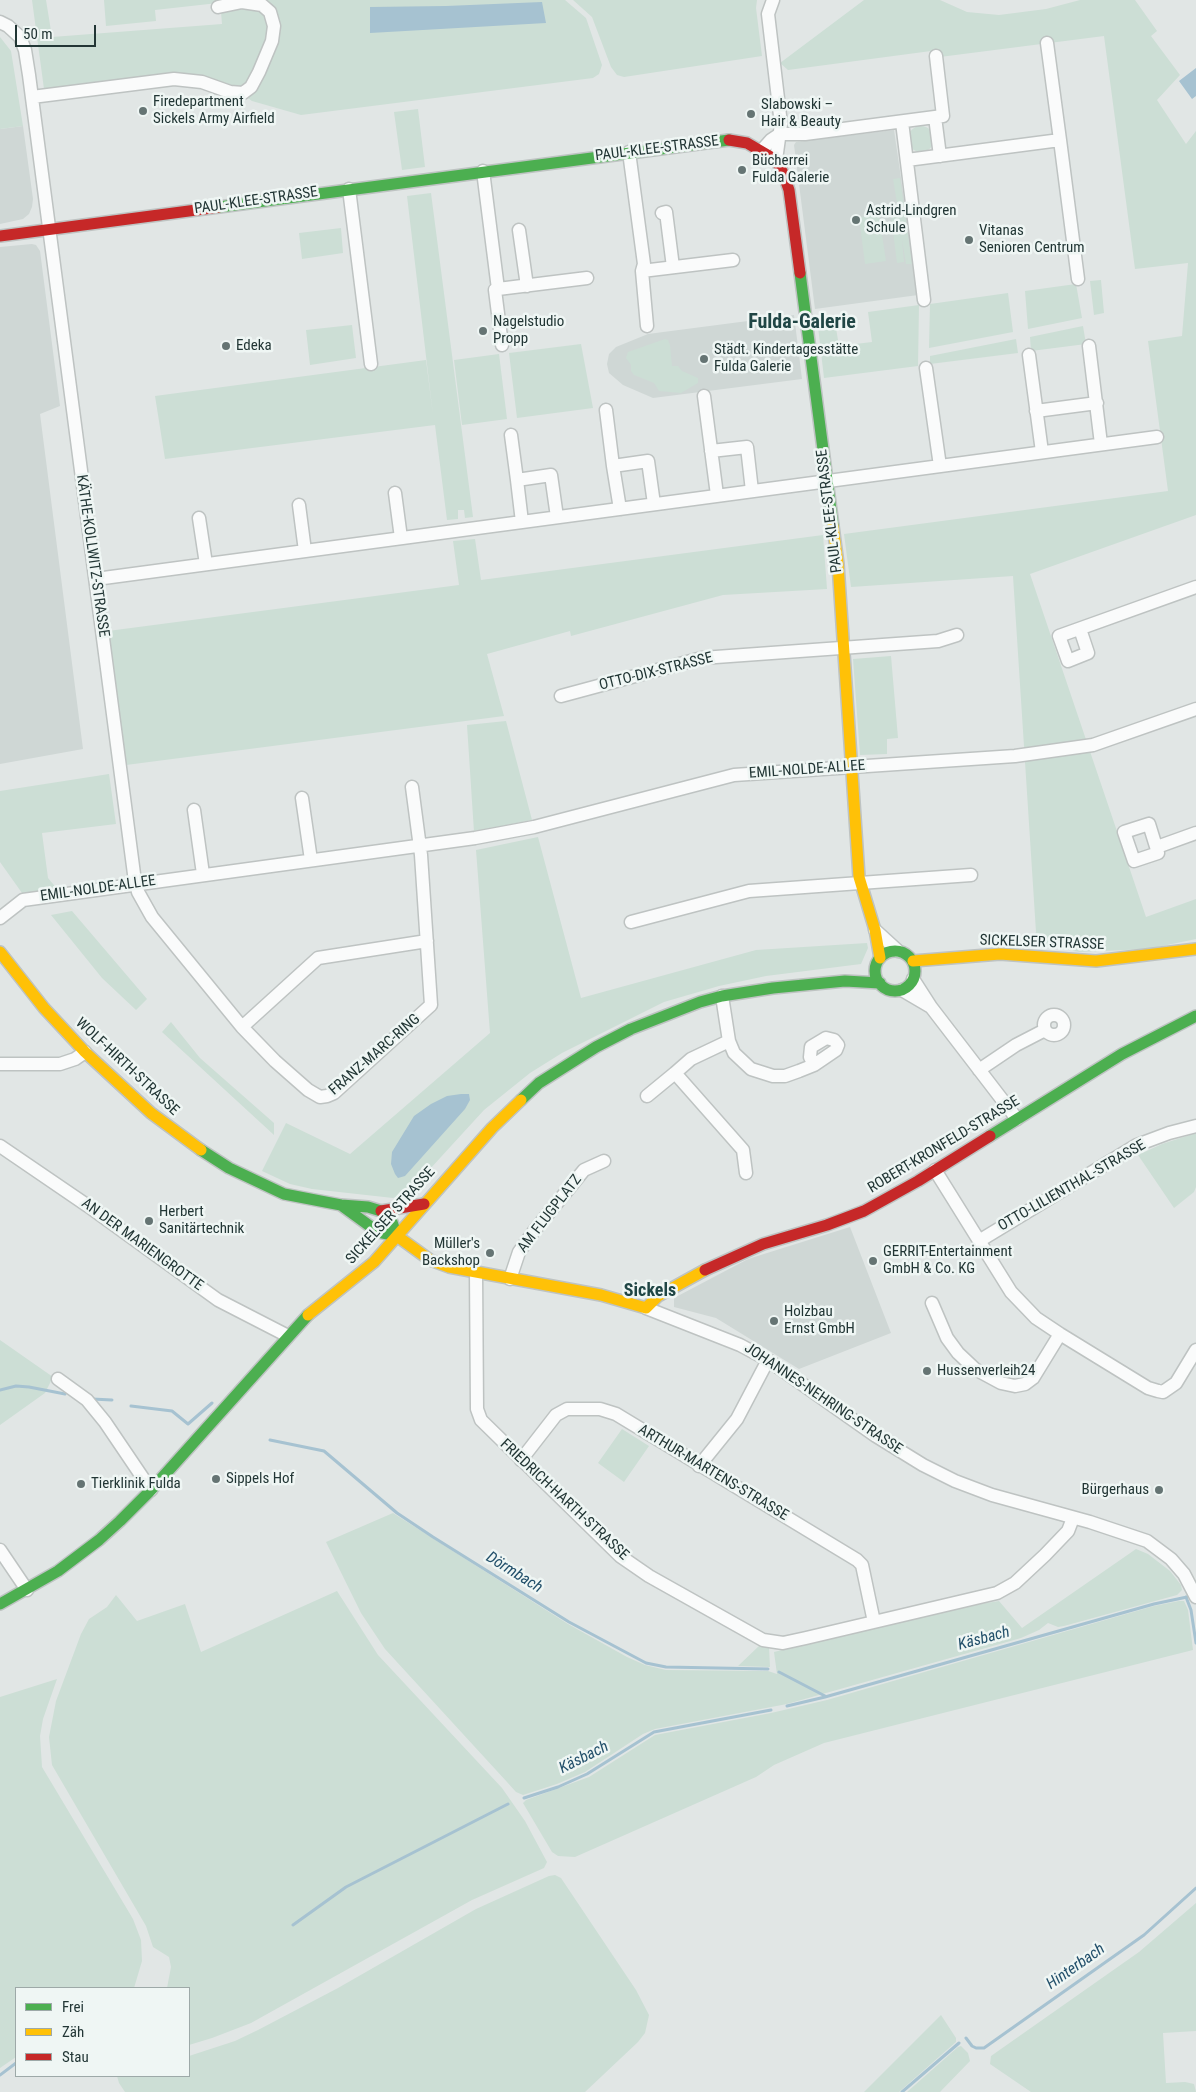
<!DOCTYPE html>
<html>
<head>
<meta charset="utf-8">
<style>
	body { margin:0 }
	#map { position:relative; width:1196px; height:2092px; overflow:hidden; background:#e1e6e5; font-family:"Roboto Condensed",sans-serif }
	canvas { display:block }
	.legend { position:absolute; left:15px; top:1987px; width:175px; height:90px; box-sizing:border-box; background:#eff6f4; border:1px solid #9da9a8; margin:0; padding:6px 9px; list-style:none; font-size:15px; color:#223635 }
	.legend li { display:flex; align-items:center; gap:10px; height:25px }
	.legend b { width:25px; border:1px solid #9da9a8 }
	.scale { position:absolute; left:15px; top:25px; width:81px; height:22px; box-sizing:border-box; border:2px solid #223635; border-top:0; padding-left:6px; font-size:15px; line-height:18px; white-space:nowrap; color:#223635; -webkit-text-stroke:4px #eff6f4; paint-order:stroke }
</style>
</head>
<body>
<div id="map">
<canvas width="1196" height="2092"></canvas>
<ul class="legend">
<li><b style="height:6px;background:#4caf50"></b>Frei</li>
<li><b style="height:6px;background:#ffc107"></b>Zäh</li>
<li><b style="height:6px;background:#c62828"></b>Stau</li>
</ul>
<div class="scale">50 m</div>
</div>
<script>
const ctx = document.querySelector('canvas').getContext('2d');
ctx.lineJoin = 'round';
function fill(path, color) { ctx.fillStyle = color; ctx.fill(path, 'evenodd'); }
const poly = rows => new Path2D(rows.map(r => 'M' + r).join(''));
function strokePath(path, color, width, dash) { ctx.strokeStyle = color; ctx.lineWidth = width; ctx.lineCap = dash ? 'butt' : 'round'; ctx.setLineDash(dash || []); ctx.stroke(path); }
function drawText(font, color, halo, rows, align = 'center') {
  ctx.font = font + ' "Roboto Condensed",sans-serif'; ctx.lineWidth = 5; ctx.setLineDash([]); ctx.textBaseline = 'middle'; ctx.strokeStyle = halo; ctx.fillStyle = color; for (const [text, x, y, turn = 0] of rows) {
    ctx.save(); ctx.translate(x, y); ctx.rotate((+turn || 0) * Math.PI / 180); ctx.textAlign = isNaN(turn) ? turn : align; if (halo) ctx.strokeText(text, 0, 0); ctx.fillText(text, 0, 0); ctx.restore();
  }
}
fill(poly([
	[23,126,33,199,32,207,29,214,23,219,0,224,0,129],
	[894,130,918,295,815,309,794,145,796,142],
	[32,244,36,245,40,251,60,406,40,414,83,749,0,764,0,247],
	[794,315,802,379,653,398,623,385,609,373,607,364,609,354,616,347,648,334],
	[850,1227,891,1333,799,1369,716,1318,674,1307,674,1298,748,1259]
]), '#cfd7d5');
fill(poly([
	[32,0,46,0,52,37,222,24,220,0,565,0,586,18,602,65,599,74,593,78,301,115,252,101,232,87,194,74,149,76,44,89],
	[104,0,217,0,218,3,155,10,156,21,106,26],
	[573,0,757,0,756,8,762,56,624,77,617,75,611,67,592,17],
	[864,0,940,0,967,12,999,15,1046,9,1080,0,1135,0,1157,31,1151,36,1180,75,1157,100,1186,144,1196,131,1196,515,1030,574,1146,917,1196,899,1196,939,1148,949,1079,952,1032,943,1036,932,1013,576,851,587,844,534,1168,491,1148,341,1182,336,1188,263,1135,269,1104,36,932,58,931,51,788,70,780,63],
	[0,37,11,51,23,126,0,129],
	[418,109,425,167,402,170,394,112],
	'908 139a13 13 0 1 1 26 0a13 13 0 1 1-26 0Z',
	[900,178,912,264,906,264,902,239,904,262,897,263,891,216,899,215,893,179],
	[431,193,473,517,465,518,464,510,458,510,458,519,447,520,435,425,165,459,155,396,426,360,433,415,407,196],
	[879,215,886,261,865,264,859,217],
	[341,228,343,253,302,259,299,233],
	[1101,280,1104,313,1094,315,1090,281],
	[1076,284,1082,318,1028,329,1025,291],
	[1008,293,1013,332,929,348,930,304],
	[919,305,918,366,824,378,817,318,834,316,839,346,872,342,868,312],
	[352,325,356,358,310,365,306,330],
	[1083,326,1086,344,1031,351,1030,337],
	[665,339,668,340,670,345,672,366,678,366,682,371,698,378,698,383,681,393,659,391,654,383,634,375,631,371,631,365,626,358,628,352],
	[1016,339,1018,353,930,364,930,356],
	[581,344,593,408,517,418,509,353],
	[499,354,507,419,462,425,454,360],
	[823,535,827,589,723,595,571,636,570,631,487,654,504,716,126,765,108,631,459,585,453,541,475,539,481,580],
	[891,656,898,738,887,739,887,754,860,755,853,659],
	[506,721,532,820,474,832,467,725],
	[109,774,116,824,42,833,48,878,58,890,22,893,0,862,0,791],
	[538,837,581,998,756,950,867,943,868,948,861,964,766,976,719,986,664,1002,562,1053,530,1073,484,1110,408,1193,393,1198,312,1189,290,1184,262,1171,286,1123,350,1154,490,1033,476,850],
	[72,911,147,999,136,1010,102,978,51,915],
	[171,1022,200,1058,274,1123,274,1135,162,1032],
	[1196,1133,1196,1187,1194,1192,1174,1208,1138,1155,1162,1144],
	[0,1340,53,1377,45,1393,0,1425],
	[622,1429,649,1446,624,1482,598,1463],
	[393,1513,568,1624,627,1657,645,1665,666,1670,768,1671,777,1674,774,1652,874,1627,980,1604,999,1601,1022,1628,1136,1549,1148,1554,1170,1571,1181,1585,1182,1590,1177,1595,1064,1626,1058,1627,1048,1623,1039,1630,1021,1638,787,1704,655,1729,643,1734,585,1772,557,1784,523,1795,516,1792,507,1782,385,1649,361,1613,326,1542],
	[337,1591,378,1655,502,1788,525,1821,547,1862,544,1868,472,1900,251,2023,212,2038,189,2045,189,1988,167,1988,171,1967,169,1957,153,1947,146,1926,52,1765,49,1737,56,1701,81,1634,89,1619,107,1607,116,1595,137,1621,185,1604,201,1652],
	[1179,1601,1184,1601,1188,1610,1193,1650,824,1743,774,1765,756,1777,575,1857,558,1856,552,1852,523,1803,526,1800,589,1777,655,1735,771,1713,827,1700,1154,1606],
	[760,1645,769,1647,770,1667,738,1666],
	[57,1679,43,1719,40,1736,42,1767,133,1919,141,1940,142,1961,134,1988,16,1988,16,2057,0,2068,0,1697],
	[555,1875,561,1878,636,1990,649,2015,645,2033,638,2042,585,2092,125,2092,119,2083,117,2076,189,2076,189,2056,235,2041,258,2030,338,1988,476,1909,549,1876],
	[1196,1903,1196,2031,1163,2033,1166,2083,1185,2082,1194,2084,1196,2092,1031,2092,990,2064,991,2056,1139,1952],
	[941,2015,956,2038,956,2042,899,2092,864,2092],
	[961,2046,968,2053,970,2061,940,2092,907,2092,958,2047]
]), '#ccded5');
fill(poly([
	[542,2,546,23,370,33,370,7,446,6],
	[1196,68,1196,96,1192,99,1179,81],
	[461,1094,469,1094,470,1100,465,1109,405,1176,398,1178,395,1174,391,1164,392,1152,414,1116,431,1104,447,1096]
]), '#a6c2d1');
strokePath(poly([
	[0,1390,16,1386,29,1387,65,1394],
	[92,1399,112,1400],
	[131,1406,172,1411,188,1424,212,1403],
	[270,1440,324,1451,397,1513,433,1537,569,1622,646,1663,666,1667,768,1669],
	[1186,1597,1191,1610,1196,1643],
	[779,1672,825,1696],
	[787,1706,825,1697,1154,1604,1187,1597],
	[524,1798,558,1787,587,1774,654,1732,771,1710],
	[293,1925,346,1887,508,1804],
	[966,2038,972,2046,976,2048,984,2048,1144,1935,1196,1888],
	[0,2075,16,2063],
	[902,2092,959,2043]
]), '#a6c2d1', 3);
const street = poly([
	[773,0,768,14,781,124,776,160],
	[0,22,8,26,20,37,25,50,29,75,134,874,138,892,152,917,242,1027,275,1061,308,1090,320,1097,327,1096,334,1093,431,1005,421,855,412,787],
	[936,56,943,116,935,117,940,156],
	[32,97,174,79,202,82,230,92,243,93,251,87,259,72,272,41,274,26,270,12,262,5,242,2,218,7],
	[902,122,924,300],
	[1060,140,1078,279],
	[762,150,771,140,780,134,805,134,935,117],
	[629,152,644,264,642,271,647,326],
	[907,160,1060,140,1047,43],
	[483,171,498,289,495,290,502,345],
	[349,189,371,364],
	[662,213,666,212,673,267],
	[519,230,527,286],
	[642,271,733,260],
	[498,289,587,278],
	[1089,346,1101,444],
	[1029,355,1042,452],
	[926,368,940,466],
	[704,396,717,495],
	[606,410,613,466],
	[1036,411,1097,403],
	[511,435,517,480],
	[711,451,747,447,752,491],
	[395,493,401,538],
	[299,505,305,551],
	[620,509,613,466,648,461,654,504],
	[199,518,206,564],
	[522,522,517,480,551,475,557,517],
	[96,579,1157,437],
	[1080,629,1088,653,1068,661,1059,636,1196,587],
	[561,696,702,658,938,641,957,635],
	[302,798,311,860],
	[194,810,203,874],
	[1149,824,1158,853,1134,861,1124,832,1149,824],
	[1157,847,1196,833],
	[0,918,23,900,475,838,534,827,734,775,1015,756,1093,745,1196,709],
	[631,922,749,891,971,875],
	[875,930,898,951],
	[913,979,931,1007,1017,1119],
	[902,990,931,1007],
	[722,996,729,1041,734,1053,751,1069,773,1076,785,1076,799,1071,814,1065,836,1050,838,1045,834,1040,826,1038,811,1047,810,1057,814,1065],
	'1044 1025a10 10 0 1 1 20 0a10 10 0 1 1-20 0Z',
	[242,1027,318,958,427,941],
	[729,1041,691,1059,675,1073,743,1150,746,1173],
	[0,1064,60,1064,75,1059,85,1052],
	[979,1070,1016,1045,1045,1030],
	[647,1096,675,1073],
	[0,1146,88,1206,218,1300,288,1336],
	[935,1170,1011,1292,1036,1318,1060,1334,1148,1388,1158,1391,1163,1392,1176,1383,1196,1350],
	[979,1241,1137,1145,1169,1133,1196,1126],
	[476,1273,477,1409,481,1420,620,1556,649,1576,763,1640,783,1643,806,1638,997,1593,1015,1583,1045,1555,1068,1531,1073,1518],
	[510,1279,519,1252,534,1231,584,1170,604,1161],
	[932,1303,947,1338,958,1353,975,1369,1001,1383,1015,1386,1025,1384,1033,1378,1060,1334],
	[646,1308,740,1345,768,1360,876,1436,923,1465,955,1481,992,1495,1090,1522,1147,1541,1171,1559,1184,1574,1196,1597],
	[58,1379,87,1400,105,1422,151,1490],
	[521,1460,556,1415,567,1409,600,1409,616,1414,857,1560,862,1565,874,1622],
	[699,1466,737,1419,768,1360],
	[0,1550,27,1590]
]);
const fast = poly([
	[219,207,729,140],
	[800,273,833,526],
	'875 971a20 20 0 1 1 40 0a20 20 0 1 1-40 0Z',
	[521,1100,539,1083,596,1047,631,1029,700,1002,722,996,773,988,845,981,880,983],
	[990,1136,1122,1054,1196,1016],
	[201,1150,229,1168,284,1194,341,1205,368,1207,381,1211,392,1222,397,1236],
	[341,1205,378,1232,397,1236],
	[0,1604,58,1571,99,1540,120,1521,151,1490,308,1315]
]);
const slow = poly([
	[833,526,838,564,859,877,875,930,880,958],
	[0,952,44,1008,85,1052,151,1113,201,1150],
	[913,961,1000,954,1096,961,1196,949],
	[397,1236,430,1260,449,1267,601,1295,646,1308,658,1296,705,1270],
	[308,1315,374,1262,492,1128,521,1100]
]);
const jam = poly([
	[729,140,747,143,776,160,783,173,789,190,800,273],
	[0,236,219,207],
	[381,1211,424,1204],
	[705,1270,763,1244,827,1225,864,1211,918,1181,990,1136]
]);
strokePath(street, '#bec3c2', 15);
strokePath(fast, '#bec3c2', 14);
strokePath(slow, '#bec3c2', 14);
strokePath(jam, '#bec3c2', 14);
strokePath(street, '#fafbfb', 12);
strokePath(fast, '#4caf50', 11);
strokePath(slow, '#ffc107', 11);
strokePath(jam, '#c62828', 11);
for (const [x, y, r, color] of [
	[143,111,5,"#657473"],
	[751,114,5,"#657473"],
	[742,170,5,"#657473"],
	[856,220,5,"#657473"],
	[969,240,5,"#657473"],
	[483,331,5,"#657473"],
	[226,346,5,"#657473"],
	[704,359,5,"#657473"],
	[149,1221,5,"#657473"],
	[490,1253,5,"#657473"],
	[873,1261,5,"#657473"],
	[774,1321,5,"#657473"],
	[927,1371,5,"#657473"],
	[216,1479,5,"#657473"],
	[81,1484,5,"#657473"],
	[1159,1490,5,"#657473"]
]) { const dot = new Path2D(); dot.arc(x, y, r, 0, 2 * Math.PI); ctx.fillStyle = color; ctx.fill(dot); strokePath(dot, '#eff6f4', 2); }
drawText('15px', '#223635', '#eff6f4', [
	["Firedepartment",153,102],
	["Sickels Army Airfield",153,119],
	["Slabowski –",761,105],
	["Hair & Beauty",761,122],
	["Bücherrei",752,161],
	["Fulda Galerie",752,178],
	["Astrid-Lindgren",866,211],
	["Schule",866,228],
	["Vitanas",979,231],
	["Senioren Centrum",979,248],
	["Nagelstudio",493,322],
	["Propp",493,339],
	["Edeka",236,346],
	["Städt. Kindertagesstätte",714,350],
	["Fulda Galerie",714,367],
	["Herbert",159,1212],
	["Sanitärtechnik",159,1229],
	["Müller's",480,1244,"right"],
	["Backshop",480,1261,"right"],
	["GERRIT-Entertainment",883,1252],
	["GmbH & Co. KG",883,1269],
	["Holzbau",784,1312],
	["Ernst GmbH",784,1329],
	["Hussenverleih24",937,1371],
	["Sippels Hof",226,1479],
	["Tierklinik Fulda",91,1484],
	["Bürgerhaus",1149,1490,"right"]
], 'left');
drawText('15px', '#223635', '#eff6f4', [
	["PAUL-KLEE-STRASSE",657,149,-7],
	["PAUL-KLEE-STRASSE",256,201,-8],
	["PAUL-KLEE-STRASSE",830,511,-97],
	["KÄTHE-KOLLWITZ-STRASSE",92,556,82],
	["OTTO-DIX-STRASSE",656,672,-14],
	["EMIL-NOLDE-ALLEE",807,770,-4],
	["EMIL-NOLDE-ALLEE",98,889,-8],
	["SICKELSER STRASSE",1042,943,2],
	["FRANZ-MARC-RING",375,1055,-41],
	["WOLF-HIRTH-STRASSE",127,1067,43],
	["ROBERT-KRONFELD-STRASSE",944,1145,-31],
	["OTTO-LILIENTHAL-STRASSE",1072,1186,-30],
	["AM FLUGPLATZ",550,1214,-52],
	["SICKELSER STRASSE",391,1216,-48],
	["AN DER MARIENGROTTE",142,1245,36],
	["JOHANNES-NEHRING-STRASSE",823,1399,34],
	["ARTHUR-MARTENS-STRASSE",713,1473,31],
	["FRIEDRICH-HARTH-STRASSE",564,1500,43]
]);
drawText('italic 16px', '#23506b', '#eff6f4', [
	["Dörmbach",514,1573,32],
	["Käsbach",984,1639,-15],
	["Käsbach",584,1758,-27],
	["Hinterbach",1076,1967,-35]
]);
drawText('bold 18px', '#204645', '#eff6f4', [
	["Sickels",650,1291]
]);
drawText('bold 20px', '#204645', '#eff6f4', [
	["Fulda-Galerie",802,323]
]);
</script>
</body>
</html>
